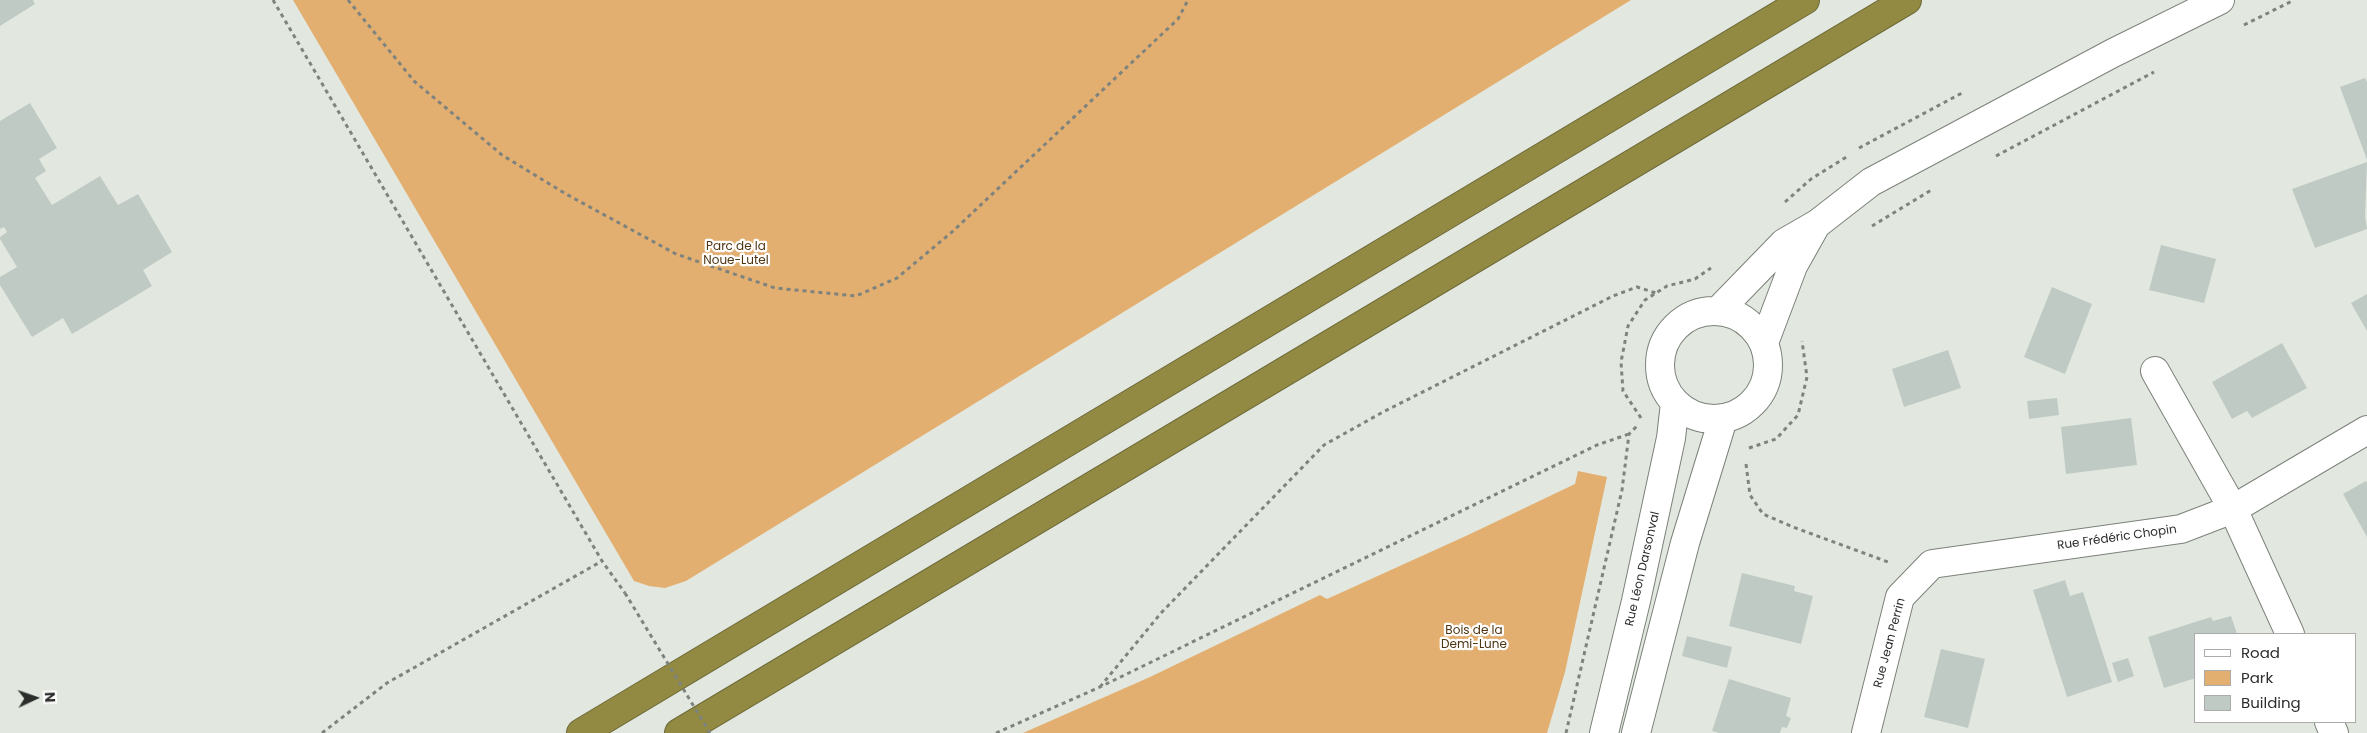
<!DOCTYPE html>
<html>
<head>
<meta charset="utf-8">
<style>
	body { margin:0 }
	#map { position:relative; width:2367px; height:733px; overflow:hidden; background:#e2e8df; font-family:Poppins,sans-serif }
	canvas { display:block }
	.legend { position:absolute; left:2194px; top:633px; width:162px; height:90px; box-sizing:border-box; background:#fff; border:1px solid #ababaa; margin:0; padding:6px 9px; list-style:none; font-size:15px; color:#2c2e2b }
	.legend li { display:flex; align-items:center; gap:10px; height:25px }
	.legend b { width:25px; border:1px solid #ababaa }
	.north { position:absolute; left:10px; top:673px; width:50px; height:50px; -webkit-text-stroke:4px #fff; paint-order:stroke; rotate:87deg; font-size:14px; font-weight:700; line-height:20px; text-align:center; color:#2c2e2b }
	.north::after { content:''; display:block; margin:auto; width:18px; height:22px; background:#2c2e2b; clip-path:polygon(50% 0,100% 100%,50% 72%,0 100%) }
</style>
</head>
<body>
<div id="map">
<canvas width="2367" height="733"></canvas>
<ul class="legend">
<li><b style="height:6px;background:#fff"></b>Road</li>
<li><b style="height:14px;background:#e3af71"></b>Park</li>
<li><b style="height:14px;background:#bfcac5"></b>Building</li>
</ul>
<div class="north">N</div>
</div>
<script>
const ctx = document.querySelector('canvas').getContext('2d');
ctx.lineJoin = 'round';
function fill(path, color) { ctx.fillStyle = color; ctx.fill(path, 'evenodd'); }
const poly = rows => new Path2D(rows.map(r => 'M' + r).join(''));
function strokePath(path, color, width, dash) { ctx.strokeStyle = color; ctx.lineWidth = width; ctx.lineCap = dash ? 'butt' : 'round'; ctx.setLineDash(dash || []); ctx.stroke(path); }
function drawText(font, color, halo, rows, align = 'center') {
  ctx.font = font + ' Poppins,sans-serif'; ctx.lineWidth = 4.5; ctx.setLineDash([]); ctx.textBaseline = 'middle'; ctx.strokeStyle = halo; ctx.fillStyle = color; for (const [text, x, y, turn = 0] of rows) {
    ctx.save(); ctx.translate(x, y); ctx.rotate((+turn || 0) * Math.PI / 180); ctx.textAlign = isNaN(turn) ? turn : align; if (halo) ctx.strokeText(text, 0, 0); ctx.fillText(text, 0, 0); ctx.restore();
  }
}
fill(poly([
	[293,0,1631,0,686,581,665,588,649,586,634,581],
	[1578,471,1607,477,1565,672,1547,733,1023,733,1150,677,1320,595,1327,599,1468,535,1575,484]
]), '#e3af71');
fill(poly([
	[0,0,33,0,35,4,0,26],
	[2365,78,2367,82,2367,160,2340,87],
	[30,103,57,148,39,159,46,171,35,178,52,205,100,176,118,205,138,194,172,252,143,270,152,286,72,334,63,318,32,337,0,285,0,277,17,267,0,239,0,237,7,232,4,227,0,229,0,121],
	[2367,162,2365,216,2367,229,2315,248,2292,189],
	[2161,245,2216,259,2204,303,2149,290],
	[2052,287,2092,304,2065,374,2024,357],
	[2367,294,2367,331,2351,303],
	[2282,343,2307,388,2252,418,2247,411,2232,419,2212,382],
	[1948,350,1961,388,1904,407,1892,369],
	[2057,398,2059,415,2029,419,2027,401],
	[2131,418,2137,465,2066,474,2061,427],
	[2366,481,2367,483,2367,537,2343,494],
	[1742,573,1795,586,1794,591,1813,596,1801,644,1729,626],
	[2065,580,2070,596,2083,592,2112,682,2067,697,2033,590],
	[2231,616,2237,634,2196,634,2196,678,2164,688,2148,637,2211,617,2213,621],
	[1687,636,1732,647,1727,668,1682,656],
	[1941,649,1985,659,1968,728,1924,717],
	[2128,658,2134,676,2118,682,2112,663],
	[1729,679,1791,698,1786,716,1791,718,1787,728,1782,727,1780,733,1719,733,1712,731]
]), '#bfcac5');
const street = poly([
	'1660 365a54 54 0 1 1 108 0a54 54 0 1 1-108 0Z',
	[1718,311,1784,243,1817,224,1871,182,2113,53,2220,0],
	[1764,343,1793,266,1816,225],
	[2155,371,2233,509,2290,634],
	[2329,722,2334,733],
	[1604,733,1636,601,1671,438,1675,403],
	[1636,733,1685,543,1723,419],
	[1866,733,1900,597,1932,564,2181,529,2233,509,2367,430]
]);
const highway = poly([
	[581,733,1805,0],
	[679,733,1907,0]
]);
strokePath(street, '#7c827a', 30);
strokePath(highway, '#6e6a3a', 30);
strokePath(poly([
	[273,0,602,561,625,593],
	[348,0,414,81,502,155,566,194,676,254,775,288,856,296,897,278,952,232,1178,19,1188,0],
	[2244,25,2294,0],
	[1859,148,1962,93],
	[1996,156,2154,72],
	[1785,202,1811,179,1848,156],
	[1872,226,1933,189],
	[1641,418,1623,391,1621,362,1628,326,1645,300,1667,286,1695,279,1711,268],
	[1749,448,1776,439,1798,415,1807,377,1802,341],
	[1746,464,1750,495,1763,514,1793,527,1888,562],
	[1100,687,1161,613,1324,445,1383,412,1613,296,1637,287,1656,293],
	[322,733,387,683,602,561],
	[996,733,1100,687,1597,445,1629,434],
	[1566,733,1622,490,1629,434,1639,424]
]), '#7f837d', 3, [4, 4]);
strokePath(street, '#fff', 28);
strokePath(highway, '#928a42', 28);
strokePath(poly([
	[625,593,710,733]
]), '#7f837d', 3, [4, 4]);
drawText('12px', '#4e3411', '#fff', [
	["Parc de la",736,247],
	["Noue-Lutel",736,261],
	["Bois de la",1474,631],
	["Demi-Lune",1474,645]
]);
drawText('12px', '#2c2e2b', '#fff', [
	["Rue Frédéric Chopin",2117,538,-8],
	["Rue Léon Darsonval",1643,569,-77],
	["Rue Jean Perrin",1890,643,-75]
]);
</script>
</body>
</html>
